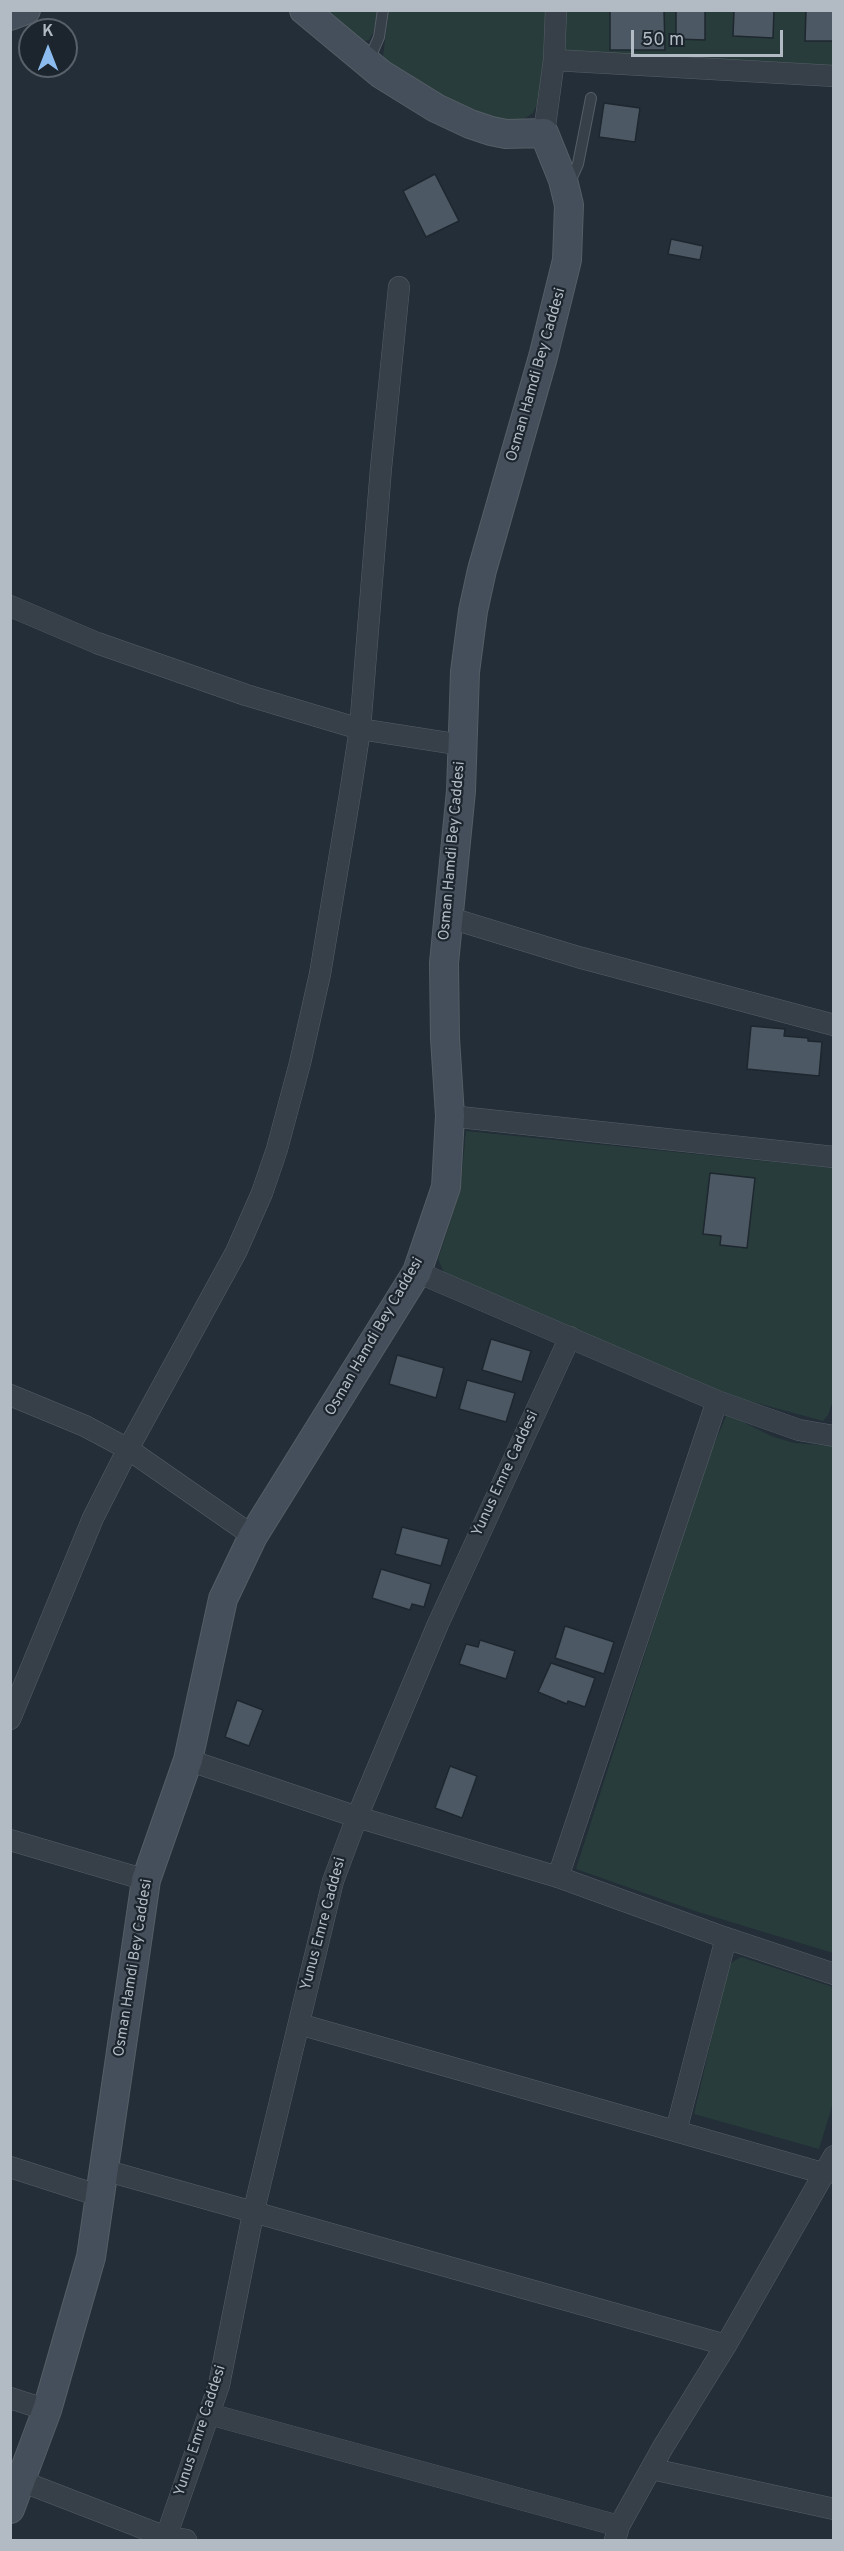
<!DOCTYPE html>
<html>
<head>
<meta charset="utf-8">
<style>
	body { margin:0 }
	#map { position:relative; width:844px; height:2551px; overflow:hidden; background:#232e38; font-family:Overpass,sans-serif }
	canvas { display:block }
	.frame { position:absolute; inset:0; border:12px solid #b2bbc4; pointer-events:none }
	.north { position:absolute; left:18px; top:18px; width:60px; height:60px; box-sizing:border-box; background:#1c252d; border:2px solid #586169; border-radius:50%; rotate:0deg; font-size:16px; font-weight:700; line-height:24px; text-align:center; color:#b2bbc4 }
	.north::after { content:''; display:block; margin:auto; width:21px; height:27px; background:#8cbcef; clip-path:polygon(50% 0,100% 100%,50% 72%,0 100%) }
	.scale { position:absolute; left:631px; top:30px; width:152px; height:27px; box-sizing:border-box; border:3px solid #b2bbc4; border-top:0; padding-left:8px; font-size:18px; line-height:21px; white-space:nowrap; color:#b2bbc4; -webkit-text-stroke:4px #1c252d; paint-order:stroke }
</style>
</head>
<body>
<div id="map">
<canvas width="844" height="2551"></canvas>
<div class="frame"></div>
<div class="north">K</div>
<div class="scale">50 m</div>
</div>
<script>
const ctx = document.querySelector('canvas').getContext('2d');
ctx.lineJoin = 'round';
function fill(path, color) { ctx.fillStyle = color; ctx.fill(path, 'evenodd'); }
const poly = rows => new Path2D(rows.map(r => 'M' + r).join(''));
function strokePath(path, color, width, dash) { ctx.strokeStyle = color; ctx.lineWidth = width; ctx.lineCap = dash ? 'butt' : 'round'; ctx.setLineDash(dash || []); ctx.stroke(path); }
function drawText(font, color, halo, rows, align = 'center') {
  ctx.font = font + ' Overpass,sans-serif'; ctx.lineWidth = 4.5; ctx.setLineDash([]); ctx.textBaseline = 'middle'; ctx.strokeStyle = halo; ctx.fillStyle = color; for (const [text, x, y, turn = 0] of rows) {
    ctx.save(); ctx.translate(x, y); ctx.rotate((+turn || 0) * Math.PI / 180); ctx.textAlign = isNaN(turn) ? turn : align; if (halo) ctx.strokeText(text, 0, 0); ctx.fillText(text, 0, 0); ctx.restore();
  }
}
fill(poly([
	[326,11,378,11,373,33,369,40,364,41],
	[389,11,549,11,539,100,533,113,524,119,511,120,493,118,462,108,386,62,383,56],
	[564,11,833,11,833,67,564,51],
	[466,1131,833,1168,834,1398,828,1415,823,1421,746,1400,702,1384,444,1273,438,1259,460,1192],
	[727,1414,771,1436,794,1443,833,1446,833,1953,698,1912,576,1869,706,1463],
	[741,1957,833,1987,833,2103,819,2149,694,2114,729,1964]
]), '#283c3b');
const building = poly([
	[610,10,664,10,665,50,610,50,610,10],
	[676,10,705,10,705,40,676,39,676,10],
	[734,10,774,10,773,38,733,36,734,10],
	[806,10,834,10,834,41,805,41,806,10],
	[604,103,640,108,635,142,599,137,604,103],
	[435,174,459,221,426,237,403,191,435,174],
	[671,239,703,246,700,260,668,254,671,239],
	[751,1026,785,1029,784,1036,808,1038,808,1041,822,1042,819,1076,747,1069,751,1026],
	[710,1173,755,1178,747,1248,720,1245,721,1236,703,1234,710,1173],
	[491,1339,531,1351,522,1382,482,1370,491,1339],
	[397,1355,444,1368,436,1398,389,1384,397,1355],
	[467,1380,515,1393,506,1422,459,1409,467,1380],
	[402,1527,449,1539,441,1566,395,1554,402,1527],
	[381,1569,431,1584,424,1607,412,1604,410,1610,372,1598,381,1569],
	[565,1626,614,1642,604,1674,555,1658,565,1626],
	[480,1640,515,1651,506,1679,459,1664,466,1644,478,1647,480,1640],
	[551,1663,595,1678,585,1707,568,1701,567,1704,538,1692,551,1663],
	[237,1700,263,1710,249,1746,225,1737,237,1700],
	[450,1766,477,1776,462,1818,435,1808,450,1766]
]);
fill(building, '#4c5863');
strokePath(building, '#1e272f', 1.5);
const lane = poly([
	[369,60,379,37,383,10],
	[569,184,578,164,591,98]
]);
const street = poly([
	[554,60,834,76],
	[544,133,554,60,556,10],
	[10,606,97,643,246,695,360,729,462,745],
	[447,917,578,957,834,1025],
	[450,1116,834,1157],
	[417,1272,717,1401,799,1430,834,1436],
	[10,1395,85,1426,128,1449,253,1536],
	[10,1719,93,1518,128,1449,236,1252,262,1193,277,1149,300,1063,320,974,350,794,360,729,381,468,399,287],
	[188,1760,357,1817,558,1877,726,1938,834,1974],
	[10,1840,146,1880],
	[558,1877,717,1401],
	[299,2024,826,2174],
	[676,2131,726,1938],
	[10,2167,100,2196],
	[104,2170,726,2345],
	[10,2398,47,2410],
	[209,2414,619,2526],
	[652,2469,834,2509],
	[21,2481,166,2537,186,2540],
	[165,2540,219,2385,253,2214,333,1881,357,1817,438,1624,570,1337],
	[615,2540,619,2526,663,2447,726,2345,834,2156]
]);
const secondary = poly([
	[10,16,26,10],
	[10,2509,47,2410,91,2257,146,1880,188,1760,223,1599,253,1536,417,1272,446,1187,450,1116,445,1038,444,963,461,791,465,672,473,611,482,570,543,357,567,260,569,205,563,180,544,133,506,134,491,131,470,124,436,108,381,74,304,10]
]);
strokePath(lane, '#555e66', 12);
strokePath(street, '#555e66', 22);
strokePath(secondary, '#555e66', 30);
strokePath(lane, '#374048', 10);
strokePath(street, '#374048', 21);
strokePath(secondary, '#454f5b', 28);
drawText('15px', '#b2bbc4', '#1c252d', [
	["Osman Hamdi Bey Caddesi",537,375,-74],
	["Osman Hamdi Bey Caddesi",453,851,-85],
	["Osman Hamdi Bey Caddesi",375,1337,-60],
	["Yunus Emre Caddesi",506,1474,-65],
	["Yunus Emre Caddesi",324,1924,-75],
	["Osman Hamdi Bey Caddesi",134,1968,-81],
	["Yunus Emre Caddesi",201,2431,-72]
]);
</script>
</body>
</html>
